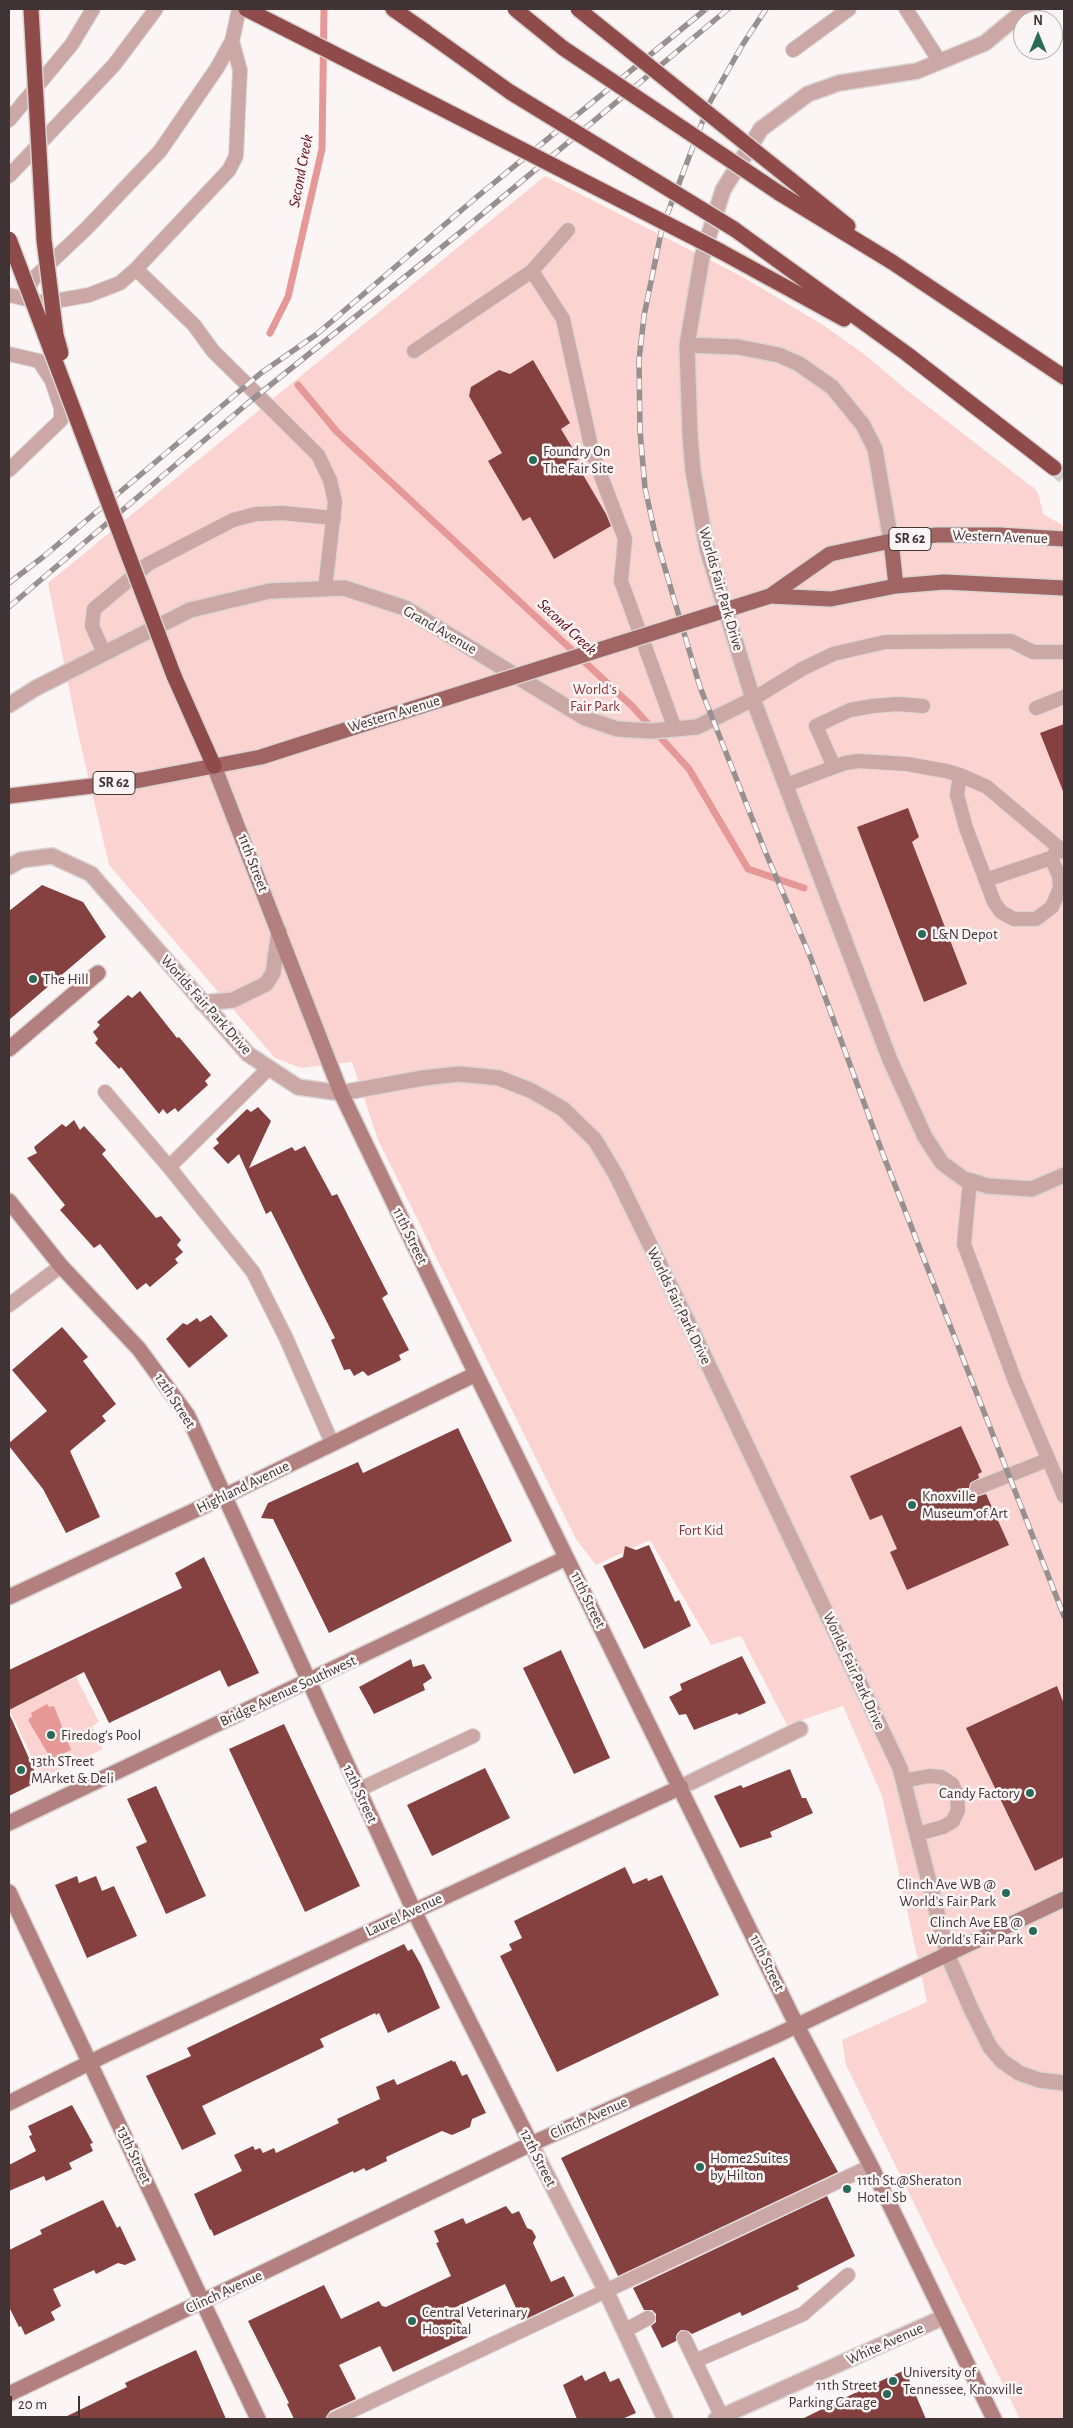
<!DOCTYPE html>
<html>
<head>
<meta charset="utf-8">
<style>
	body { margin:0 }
	#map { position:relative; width:1073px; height:2428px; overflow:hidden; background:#fbf6f5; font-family:"Alegreya Sans",sans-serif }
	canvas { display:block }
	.frame { position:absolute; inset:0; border:10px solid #3f3433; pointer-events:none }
	.north { position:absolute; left:1013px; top:10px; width:50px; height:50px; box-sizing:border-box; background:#fbf6f5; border:1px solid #b0a8a7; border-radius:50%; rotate:0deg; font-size:14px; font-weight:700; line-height:20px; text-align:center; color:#3f3433 }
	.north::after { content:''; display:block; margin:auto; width:18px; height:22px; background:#2a6a58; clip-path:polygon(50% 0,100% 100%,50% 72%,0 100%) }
	.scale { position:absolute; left:10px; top:2396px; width:70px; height:22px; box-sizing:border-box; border:2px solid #3f3433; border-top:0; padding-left:6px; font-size:15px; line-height:18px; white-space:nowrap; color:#3f3433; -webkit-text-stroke:4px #fbf6f5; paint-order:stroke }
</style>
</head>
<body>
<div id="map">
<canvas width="1073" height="2428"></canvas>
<div class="frame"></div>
<div class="north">N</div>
<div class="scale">20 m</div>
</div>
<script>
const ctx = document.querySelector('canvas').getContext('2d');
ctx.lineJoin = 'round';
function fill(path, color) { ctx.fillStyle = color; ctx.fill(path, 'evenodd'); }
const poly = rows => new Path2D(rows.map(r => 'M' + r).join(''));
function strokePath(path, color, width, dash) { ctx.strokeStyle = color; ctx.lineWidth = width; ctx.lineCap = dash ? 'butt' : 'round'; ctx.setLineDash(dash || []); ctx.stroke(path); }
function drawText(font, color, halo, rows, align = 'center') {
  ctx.font = font + ' "Alegreya Sans",sans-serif'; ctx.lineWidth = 5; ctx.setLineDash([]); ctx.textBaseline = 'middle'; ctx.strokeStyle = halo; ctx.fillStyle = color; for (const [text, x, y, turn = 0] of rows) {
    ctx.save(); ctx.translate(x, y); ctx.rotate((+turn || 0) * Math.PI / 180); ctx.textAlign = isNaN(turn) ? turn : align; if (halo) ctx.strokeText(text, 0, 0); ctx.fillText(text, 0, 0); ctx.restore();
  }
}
fill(poly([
	[545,176,741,276,823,325,864,354,908,391,1036,490,1039,496,1043,514,1064,526,1064,2419,1020,2419,846,2065,842,2040,927,2002,882,1796,843,1706,787,1725,741,1636,711,1645,650,1540,596,1565,576,1539,378,1140,352,1062,301,1068,275,1058,109,865,78,733,48,583],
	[76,1677,99,1722,92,1726,103,1749,42,1778,9,1709]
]), '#fbd4d1');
fill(poly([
	[47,1704,49,1707,54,1706,71,1750,51,1759,28,1720,32,1716,31,1713]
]), '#e59895');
strokePath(poly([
	[270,333,288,297,322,149,324,9],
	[298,385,337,432,632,706,689,769,748,869,804,888]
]), '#e59895', 7);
fill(poly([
	[533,360,570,423,561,429,579,459,575,461,606,514,611,526,554,559,530,517,523,521,488,461,502,453,469,396,471,387,499,370,510,374],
	[1064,724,1064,791,1063,791,1040,733],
	[908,808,919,837,912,842,967,984,924,1002,857,827],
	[42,885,83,902,106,937,9,1020,9,911],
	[140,991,177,1038,179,1037,211,1075,205,1081,208,1085,178,1112,175,1108,167,1114,163,1109,159,1114,121,1067,119,1069,95,1043,98,1039,93,1032,100,1025,97,1022,128,995,132,998],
	[258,1107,271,1121,249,1168,292,1147,295,1151,305,1146,332,1196,337,1194,388,1294,382,1298,409,1350,399,1355,401,1360,368,1376,363,1371,354,1376,350,1369,344,1370,331,1340,335,1338,271,1211,266,1214,239,1154,228,1164,213,1148,219,1143,216,1139,247,1109,251,1112],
	[74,1120,80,1130,84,1126,106,1150,102,1154,156,1218,161,1216,181,1240,177,1245,183,1252,175,1259,178,1263,150,1287,146,1283,137,1290,100,1244,94,1248,60,1210,65,1205,27,1158,37,1153,34,1147,62,1124,66,1127],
	[211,1315,228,1336,189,1368,166,1339,183,1323,187,1325,197,1318,200,1322],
	[62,1327,88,1357,83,1361,116,1404,102,1416,106,1421,70,1451,100,1517,66,1533,43,1489,9,1446,9,1443,47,1411,12,1370],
	[961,1426,982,1472,978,1474,979,1478,970,1483,969,1492,976,1497,986,1494,1009,1545,907,1590,890,1552,897,1549,882,1515,870,1520,850,1476],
	[458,1428,512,1541,329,1633,273,1519,261,1518,268,1503,358,1462,363,1473],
	[649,1545,675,1602,679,1600,691,1626,644,1649,603,1566,623,1557,625,1546,636,1550],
	[204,1557,259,1673,228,1687,220,1670,109,1723,84,1672,9,1710,9,1670,182,1588,175,1573],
	[561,1650,610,1758,574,1774,523,1668],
	[742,1656,766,1703,739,1715,737,1713,694,1730,686,1714,679,1715,669,1697,682,1690,680,1684],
	[411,1659,413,1667,424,1664,432,1678,423,1684,425,1690,374,1714,359,1687],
	[1057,1686,1064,1704,1064,1857,1035,1871,966,1728],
	[9,1713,39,1781,9,1796],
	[284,1724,360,1886,305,1912,229,1749],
	[485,1768,510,1818,432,1856,407,1805],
	[790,1769,802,1798,806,1798,813,1813,770,1832,772,1837,740,1848,714,1796,741,1785,743,1788],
	[156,1786,206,1896,166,1914,136,1847,147,1842,127,1799],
	[625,1867,633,1884,647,1878,648,1881,662,1875,719,1995,557,2072,500,1956,512,1950,509,1944,522,1938,514,1921],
	[77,1876,79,1883,96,1876,102,1891,114,1886,137,1936,87,1958,55,1885],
	[404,1944,408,1951,412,1949,421,1965,440,2008,388,2033,379,2013,376,2015,375,2013,320,2039,324,2047,202,2106,216,2134,182,2150,146,2076,191,2056,187,2048],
	[774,2057,838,2172,618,2276,561,2158],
	[452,2060,453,2062,455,2061,462,2076,467,2074,486,2113,472,2119,470,2127,452,2135,442,2131,386,2157,387,2161,366,2171,364,2168,354,2173,353,2171,214,2236,211,2229,210,2230,194,2194,242,2171,234,2155,253,2146,255,2150,260,2148,263,2153,274,2148,276,2153,339,2123,337,2119,380,2099,376,2087,394,2079,397,2085],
	[72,2105,93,2143,90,2144,93,2151,69,2163,72,2169,46,2181,44,2176,9,2191,9,2165,36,2151,29,2136,32,2135,28,2126],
	[827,2196,855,2256,797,2286,799,2289,742,2316,740,2312,692,2334,688,2331,681,2330,677,2334,676,2341,662,2348,651,2326,656,2322,656,2314,652,2310,644,2310,633,2288],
	[103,2200,117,2228,120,2226,136,2260,125,2265,118,2263,96,2274,94,2270,53,2289,61,2306,51,2312,55,2320,25,2335,21,2326,19,2327,9,2307,9,2250,42,2234,40,2230],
	[506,2206,512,2214,519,2211,527,2228,532,2230,536,2237,533,2243,551,2282,564,2276,574,2296,522,2321,505,2284,454,2308,468,2337,393,2372,380,2346,339,2365,356,2399,330,2411,325,2419,294,2419,287,2404,289,2403,248,2321,324,2285,341,2319,379,2301,382,2306,386,2307,451,2276,436,2243,439,2242,434,2231,463,2218,466,2224],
	[196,2350,226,2419,61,2419,127,2387,125,2383],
	[905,2370,926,2419,802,2419,865,2388],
	[605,2371,610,2382,619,2378,636,2413,622,2419,577,2419,563,2385,582,2375,585,2381]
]), '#844140');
strokePath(poly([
	[1054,468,1064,477]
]), '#d5cfce', 15, [15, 8]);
const lane = poly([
	[906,9,940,62],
	[793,50,849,9],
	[9,120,72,44,93,9],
	[9,176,114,65,156,9],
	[136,269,194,325,213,351,318,455,330,480,335,502,325,589],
	[532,271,563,319,593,455,625,539,621,581,675,729],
	[9,295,44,303,89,295,120,283,136,269,229,170,236,156,240,70,232,41,239,9],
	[25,296,33,279,87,228,160,151,217,68,232,41],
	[414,351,532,271,568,230],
	[9,354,39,361,52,381,61,408,61,420,9,470],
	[104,653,92,626,94,609,148,564,233,520,256,514,282,513,334,518],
	[753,699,802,669,833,654,885,642,1011,641,1033,652,1064,652],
	[1036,708,1064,697],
	[834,767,816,726,850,710,873,706,898,704,923,706],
	[960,775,957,795,966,828,994,902,1001,912,1014,919,1036,919,1052,907,1060,888,1059,876,1051,858],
	[786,785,845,763,859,761,907,764,946,771,960,775,987,787,1064,852],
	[986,880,1051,858,1057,851],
	[269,1068,169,1167,253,1272,286,1338,332,1443],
	[105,1092,169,1167],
	[970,1180,964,1244,1015,1381,1064,1496],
	[9,1305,61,1266],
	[977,1488,1047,1460],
	[903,1781,929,1776,941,1777,952,1784,957,1794,958,1810,953,1821,943,1827,917,1834],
	[358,1790,473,1736],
	[624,2331,648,2318],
	[684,2338,722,2417],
	[695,2361,803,2314,848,2275],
	[334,2419,871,2166]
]);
const street = poly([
	[1026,9,985,43,917,71,839,83,808,94,761,129,723,190,702,257,687,345,690,435,693,471,707,549,753,699,890,1060,925,1137,942,1163,964,1179,988,1186,1032,1189,1064,1175],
	[687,345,738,347,779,355,799,364,832,387,863,425,875,449,891,541],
	[9,705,36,688,190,610,270,591,344,588,405,608,585,718,617,729,651,731,697,727,753,699],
	[9,867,21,860,52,856,91,874,248,1054,298,1087,341,1093,423,1078,459,1074,499,1078,532,1091,563,1109,595,1140,616,1175,698,1343,900,1768,948,1956,971,2009,990,2047,1002,2061,1019,2073,1039,2080,1064,2083],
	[202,1003,233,1000,266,984,273,973,279,931],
	[681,1787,800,1729],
	[531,2144,606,2291,665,2419],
	[716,2419,944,2317]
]);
const secondary = poly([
	[214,766,341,1093,476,1374,797,2026,871,2166,994,2419],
	[9,1049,98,973],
	[9,1201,61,1266,139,1349,188,1416,414,1911,531,2144],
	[9,1597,202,1507,476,1374],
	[9,1823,566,1558],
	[9,1892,258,2419],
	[9,2103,107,2054,681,1787],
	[9,2394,531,2144,775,2036,1064,1899]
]);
const primary = poly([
	[891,541,896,586],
	[770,596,830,554,891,541,936,535,999,535,1064,539],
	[770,596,831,599,896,586,944,582,1064,588],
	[9,796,141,780,261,757,386,717]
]);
const highway = poly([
	[246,9,392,83],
	[393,9,426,32],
	[790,179,848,226],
	[779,193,892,262,1064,377],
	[734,229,907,354,1054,468],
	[720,251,844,319],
	[174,676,214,766]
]);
strokePath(lane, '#d9d3d2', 16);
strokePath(street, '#d9d3d2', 18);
strokePath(secondary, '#d9d3d2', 18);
strokePath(primary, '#d9d3d2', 18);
strokePath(highway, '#d9d3d2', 18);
strokePath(lane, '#cba7a5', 14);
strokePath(street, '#cba7a5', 15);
strokePath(secondary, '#b2807e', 15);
strokePath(primary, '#a06462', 15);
strokePath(highway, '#8f4b4a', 15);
const rail = poly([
	[766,9,743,44,710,102,662,228,644,316,639,360,640,431,645,488,656,538,700,687,765,851,810,956,884,1157,1064,1616],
	[9,583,43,557,261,373,317,334,478,196,706,9],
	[9,607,248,403,462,231,728,9]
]);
strokePath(rail, '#98908f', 5.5);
strokePath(rail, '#fbf6f5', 4, [11]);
const primaryBridge = poly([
	[386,717,770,596]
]);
const highwayBridge = poly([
	[31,9,44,240,56,335,61,353],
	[515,9,563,48,779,193],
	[578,9,790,179],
	[426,32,510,92,734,229],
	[392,83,720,251],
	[9,239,174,676]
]);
strokePath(primaryBridge, '#d9d3d2', 18, []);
strokePath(highwayBridge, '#d9d3d2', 18, []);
strokePath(primaryBridge, '#a06462', 15);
strokePath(highwayBridge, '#8f4b4a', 15);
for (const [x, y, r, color] of [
	[533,460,5,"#2a6a58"],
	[922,934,5,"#2a6a58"],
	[33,979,5,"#2a6a58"],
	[912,1505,5,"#2a6a58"],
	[51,1735,5,"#2a6a58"],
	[21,1770,5,"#2a6a58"],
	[1030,1793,5,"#2a6a58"],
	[1006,1893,5,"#2a6a58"],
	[1033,1931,5,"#2a6a58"],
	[700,2167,5,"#2a6a58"],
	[847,2189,5,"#2a6a58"],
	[412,2321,5,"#2a6a58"],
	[893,2381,5,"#2a6a58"],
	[887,2394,5,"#2a6a58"]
]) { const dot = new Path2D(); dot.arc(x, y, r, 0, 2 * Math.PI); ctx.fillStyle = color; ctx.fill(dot); strokePath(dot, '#fbf6f5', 2); }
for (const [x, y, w] of [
	[910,539,42],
	[114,783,42]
]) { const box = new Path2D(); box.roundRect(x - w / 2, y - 11.5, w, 23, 4); ctx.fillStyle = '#fbf6f5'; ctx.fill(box); strokePath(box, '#3f3433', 1); }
drawText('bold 14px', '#3f3433', null, [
	["SR 62",910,539],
	["SR 62",114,783]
]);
drawText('15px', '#3f3433', '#fbf6f5', [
	["Foundry On",543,451],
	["The Fair Site",543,468],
	["L&N Depot",932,934],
	["The Hill",43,979],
	["Knoxville",922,1496],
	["Museum of Art",922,1513],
	["Firedog's Pool",61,1735],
	["13th STreet",31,1761],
	["MArket & Deli",31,1778],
	["Candy Factory",1020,1793,"right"],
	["Clinch Ave WB @",996,1884,"right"],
	["World's Fair Park",996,1901,"right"],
	["Clinch Ave EB @",1023,1922,"right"],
	["World's Fair Park",1023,1939,"right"],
	["Home2Suites",710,2158],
	["by Hilton",710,2175],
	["11th St.@Sheraton",857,2180],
	["Hotel Sb",857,2197],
	["Central Veterinary",422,2312],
	["Hospital",422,2329],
	["University of",903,2372],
	["Tennessee, Knoxville",903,2389],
	["11th Street",877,2385,"right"],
	["Parking Garage",877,2402,"right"]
], 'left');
drawText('15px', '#3f3433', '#fbf6f5', [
	["Western Avenue",1000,537,2],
	["Worlds Fair Park Drive",721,589,74],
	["Grand Avenue",440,630,30],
	["Western Avenue",394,714,-17],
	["11th Street",253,863,69],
	["Worlds Fair Park Drive",206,1005,48],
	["11th Street",410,1236,64],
	["Worlds Fair Park Drive",679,1306,64],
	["12th Street",175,1401,57],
	["Highland Avenue",243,1487,-26],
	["11th Street",588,1600,64],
	["Worlds Fair Park Drive",854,1671,65],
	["Bridge Avenue Southwest",288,1691,-25],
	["12th Street",360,1794,65],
	["Laurel Avenue",404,1915,-25],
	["11th Street",767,1963,64],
	["Clinch Avenue",589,2118,-24],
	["13th Street",134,2155,65],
	["12th Street",538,2158,63],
	["Clinch Avenue",224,2292,-25],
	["White Avenue",885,2344,-24]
]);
drawText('15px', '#8d3335', '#fbf6f5', [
	["World's",595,689],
	["Fair Park",595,706],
	["Fort Kid",701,1530]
]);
drawText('italic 16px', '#610312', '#fbf6f5', [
	["Second Creek",301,171,-79],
	["Second Creek",567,627,43]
]);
</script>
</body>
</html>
